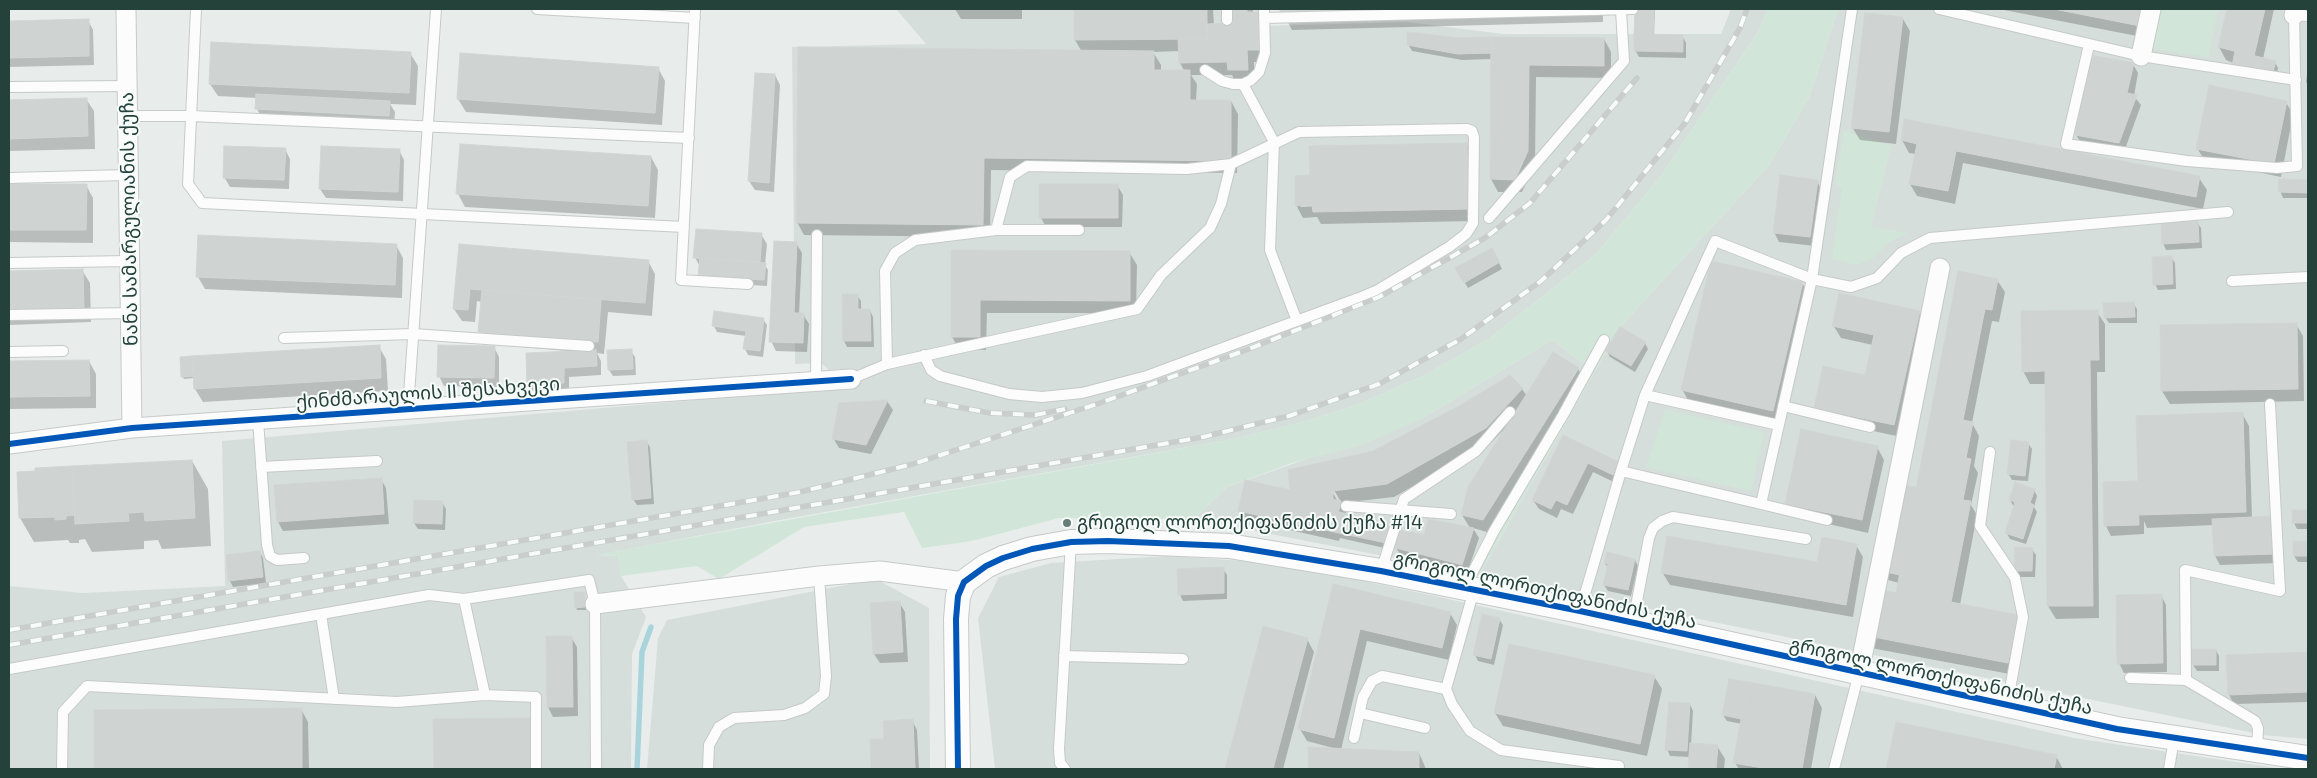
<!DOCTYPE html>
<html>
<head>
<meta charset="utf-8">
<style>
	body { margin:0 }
	#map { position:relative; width:2317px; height:778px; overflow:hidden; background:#e8edeb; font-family:"Exo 2",sans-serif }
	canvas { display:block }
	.frame { position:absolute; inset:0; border:10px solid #24423a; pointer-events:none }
</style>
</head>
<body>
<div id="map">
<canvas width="2317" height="778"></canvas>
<div class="frame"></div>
</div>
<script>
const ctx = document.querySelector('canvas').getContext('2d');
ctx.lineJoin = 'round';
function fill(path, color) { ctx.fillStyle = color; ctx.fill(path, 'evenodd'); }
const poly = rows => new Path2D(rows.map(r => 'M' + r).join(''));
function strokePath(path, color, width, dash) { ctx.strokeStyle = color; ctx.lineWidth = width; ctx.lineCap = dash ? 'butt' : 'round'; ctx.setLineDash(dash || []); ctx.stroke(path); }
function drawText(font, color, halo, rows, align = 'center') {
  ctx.font = font + ' "Exo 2","Noto Sans Georgian",sans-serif'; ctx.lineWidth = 4; ctx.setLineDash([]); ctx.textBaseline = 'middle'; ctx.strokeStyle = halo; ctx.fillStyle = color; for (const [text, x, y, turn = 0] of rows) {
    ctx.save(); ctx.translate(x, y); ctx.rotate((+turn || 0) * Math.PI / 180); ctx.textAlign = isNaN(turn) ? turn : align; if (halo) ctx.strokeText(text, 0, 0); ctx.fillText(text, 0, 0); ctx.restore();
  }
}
fill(poly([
	[896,9,1259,9,1261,26,1407,22,1504,34,1721,34,1731,9,1768,9,1758,32,1661,176,1596,254,1490,338,1427,374,1354,406,1299,423,1233,439,775,521,598,555,618,556,621,576,646,617,632,654,631,769,9,769,9,586,83,593,225,586,222,441,846,387,843,369,829,370,821,363,795,364,792,47,926,44],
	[1838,9,2288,9,2308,12,2308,739,2263,735,1480,574,1620,327,1770,164,1809,97],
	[1552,340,1587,366,1492,522,1465,572,1194,519,1227,487,1423,418],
	[1167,556,1277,563,1435,596,2074,738,2284,769,995,769,978,618,999,577,1051,563],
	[876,579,929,608,930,769,647,769,658,638,667,620]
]), '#d6dedb');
fill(poly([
	[1768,9,1838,9,1809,97,1770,164,1620,327,1480,574,1465,572,1492,522,1587,366,1552,340,1423,418,1359,446,1292,463,1227,487,1194,519,1059,518,972,541,922,548,904,512,804,527,719,579,697,566,621,576,618,556,595,555,1233,439,1299,423,1354,406,1427,374,1490,338,1596,254,1661,176,1758,32],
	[2156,9,2218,9,2208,57,2147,48],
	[1844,131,1891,146,1871,227,1907,233,1888,243,1873,258,1857,265,1832,259,1842,189,1835,183],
	[1665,410,1764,432,1751,491,1646,467]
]), '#d1e6d8');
fill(poly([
	[955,9,1022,9,1022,19,961,19],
	[1075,9,1213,9,1214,25,1230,24,1230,9,1253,9,1253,14,1258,14,1266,26,1266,62,1254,62,1254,83,1236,83,1232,75,1191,75,1197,84,1196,101,1231,101,1238,114,1237,173,991,170,990,237,804,235,797,222,1082,52,1075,40],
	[1180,51,1180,63,1185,72,1161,71,1161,65,1153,52],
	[1281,9,1603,9,1603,22,1292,30],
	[1636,9,1655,9,1654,36,1683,37,1686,43,1686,58,1639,57,1635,50],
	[1999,9,2153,9,2147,38],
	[2228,9,2274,9,2263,59,2275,62,2278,68,2275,81,2226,60,2219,47],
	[1903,19,1910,31,1896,144,1860,140,1852,127],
	[88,20,93,30,94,65,9,67,9,22],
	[1460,39,1604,39,1611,52,1611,78,1536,77,1535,164,1522,192,1498,192,1491,179,1492,59,1462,60,1412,51,1408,44],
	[410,53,418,66,416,105,390,104,395,112,394,125,262,118,257,109,257,98,218,96,210,84],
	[2133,64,2138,73,2134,96,2141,105,2124,152,2082,144,2076,135],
	[2308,67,2308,85,2306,82],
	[658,68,665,81,662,125,466,112,458,99],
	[775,75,780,85,774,192,755,190,749,181],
	[86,99,94,111,95,149,9,151,9,101],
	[2286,102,2293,115,2281,177,2205,161,2197,148],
	[1902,140,2199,178,2207,190,2203,209,1963,163,1955,204,1917,196,1910,184,1916,154,1909,153],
	[1467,145,1474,157,1475,221,1321,224,1317,217,1303,218,1296,205,1311,177],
	[1301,204,1319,204,1319,206,1301,207],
	[285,149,290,159,289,189,230,187,224,177],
	[399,150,404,160,403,201,326,198,320,189],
	[651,157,658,170,655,218,465,207,458,194],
	[1817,181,1822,191,1815,246,1779,242,1774,232],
	[2280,181,2308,181,2308,198,2283,198,2280,191],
	[9,185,86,185,93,198,93,243,9,242],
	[1117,185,1123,195,1122,227,1046,227,1041,218],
	[2197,222,2201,228,2202,248,2166,250,2163,243],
	[761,234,767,244,765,265,768,270,767,286,703,282,699,275,700,267,695,257],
	[796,243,802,253,799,314,803,314,809,324,807,352,776,351,771,341],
	[396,245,403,258,402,298,205,289,198,277],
	[460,245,648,261,655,274,652,316,608,312,604,354,597,353,601,361,601,375,569,377,569,392,534,394,528,384,567,351,487,344,480,331,482,302,477,301,475,322,462,321,454,309],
	[1492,249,1502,269,1468,288,1457,269],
	[952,251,1129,252,1137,265,1136,313,987,313,986,350,959,349,952,337],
	[2171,257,2175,263,2176,289,2158,290,2155,284],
	[82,270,90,283,91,322,9,325,9,272],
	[1959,272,1997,280,2005,292,1999,322,1992,321,1972,423,1979,436,1974,466,1978,473,1971,505,1977,515,1960,605,2017,616,2024,629,2015,675,1871,648,1864,635,1897,595,1899,583,1888,580,1883,571,1916,488,1917,491],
	[1802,283,1810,296,1779,423,1689,402,1682,389],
	[857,295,861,301,861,310,870,310,873,317,874,347,847,347,844,341],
	[2133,303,2137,309,2137,323,2109,323,2105,317],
	[1919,312,1926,324,1901,437,1822,420,1815,407,1866,377,1873,345,1841,338,1833,325],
	[2097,312,2105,324,2105,372,2097,372,2099,618,2056,619,2048,606,2046,384,2030,384,2023,371],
	[763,319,767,325,763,357,748,355,745,349,746,336,717,332,714,326],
	[2296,324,2303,336,2304,401,2170,404,2162,391,2161,326],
	[1645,343,1648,349,1635,372,1610,357,1607,351],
	[379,347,386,359,388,391,203,402,195,389,195,378,184,379,182,376],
	[494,347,499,357,499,387,444,386,439,376],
	[631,351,635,357,636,375,613,376,609,370],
	[89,361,96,374,96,408,9,409,9,362],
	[1578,369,1586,382,1490,533,1473,528,1479,538,1467,574,1426,563,1425,560,1400,554,1396,548,1400,531,1425,537,1470,528,1462,515,1504,429,1493,441,1394,497,1341,503,1346,512,1345,515,1390,525,1389,549,1340,538,1339,541,1245,520,1239,510,1291,491,1373,452,1522,389,1527,396],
	[1331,485,1341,502,1338,502,1329,486],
	[887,401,893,410,871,454,839,448,833,438],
	[2242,413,2249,426,2252,518,2278,563,2220,565,2215,556,2214,525,2147,528,2144,521,2144,534,2111,536,2106,526,2104,484,2137,482],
	[1564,437,1618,463,1618,484,1593,472,1573,514,1561,509,1557,518,1539,509,1533,500],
	[646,441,650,447,654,504,637,505,633,499],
	[2028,443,2032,449,2028,481,2012,480,2008,473],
	[1877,447,1884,460,1868,533,1793,516,1786,504],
	[192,461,208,489,211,546,162,549,158,540,144,541,144,549,92,552,85,539,79,540,79,543,70,543,68,540,34,542,20,518,36,469],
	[381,479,386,488,389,524,283,531,278,522],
	[2015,484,2034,490,2037,496,2034,507,2037,512,2026,544,2010,539,2006,532,2014,507,2010,500],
	[442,502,446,509,445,530,418,529,414,523],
	[2293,511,2308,511,2308,529,2297,529,2294,523],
	[2294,542,2308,542,2308,562,2298,562,2294,556],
	[1856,545,1863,557,1853,617,1670,585,1662,572,1818,563],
	[2032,549,2036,555,2035,577,2019,577,2015,570],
	[260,552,263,558,266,583,233,587,230,581,227,556],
	[1635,560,1638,566,1631,596,1608,591,1604,585,1608,568,1605,563],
	[1223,569,1227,575,1227,599,1183,601,1180,595],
	[1334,585,1450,613,1457,625,1449,660,1367,641,1341,750,1419,753,1426,769,1309,769,1310,749,1337,749,1307,741,1300,729],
	[584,594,586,610,577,610,576,607],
	[2161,595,2166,605,2167,672,2124,673,2119,663],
	[899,602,905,612,908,662,880,663,874,654],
	[1499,619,1503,625,1494,665,1478,661,1475,655],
	[1264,628,1307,639,1314,652,1283,769,1227,769],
	[571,637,577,647,578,716,553,717,548,707],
	[2193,650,2216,650,2219,656,2219,671,2197,671,2193,665],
	[2308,653,2308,702,2234,704,2229,695,2228,656],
	[1654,676,1662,689,1647,756,1503,726,1495,713],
	[1730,681,1815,695,1822,708,1811,769,1739,769,1735,763,1742,724,1727,721,1723,715],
	[1690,704,1693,711,1691,745,1717,746,1725,759,1724,769,1689,769,1690,757,1670,756,1667,749],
	[301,709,308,722,309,769,95,769,95,711],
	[529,719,537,731,537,769,435,769,435,720],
	[912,720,917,730,919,769,872,769,871,741,885,740],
	[1897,723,2056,756,2063,769,1888,769]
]), '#0003');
strokePath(poly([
	[637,769,642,652,651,627]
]), '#a9d4db', 5.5);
const building = poly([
	[1074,9,1207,9,1207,39,1074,40,1074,9],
	[1229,9,1247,9,1247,12,1259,12,1259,50,1247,50,1248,70,1228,70,1227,62,1179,63,1178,39,1207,39,1207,24,1229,23,1229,9],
	[1280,9,1420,9,1280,12,1280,9],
	[1635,9,1654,9,1653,35,1634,34,1635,9],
	[2054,9,2144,9,2140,26,2054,9],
	[2227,9,2265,9,2254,56,2218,47,2227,9],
	[1865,13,1903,17,1889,132,1851,128,1865,13],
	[89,19,89,56,9,58,9,21,89,19],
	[1407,32,1460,38,1491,37,1491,53,1458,54,1407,45,1407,32],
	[1634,34,1683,35,1683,52,1634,51,1634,34],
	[1491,37,1604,38,1604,66,1529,65,1528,151,1515,180,1490,179,1491,37],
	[211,42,411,52,409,93,209,84,211,42],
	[798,47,1154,51,1154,70,1190,70,1190,100,1231,100,1231,161,984,158,983,225,796,223,798,47],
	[2235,51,2276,61,2272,75,2232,66,2235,51],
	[460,53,659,67,655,113,457,99,460,53],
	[2090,55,2134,63,2127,93,2137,95,2119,143,2075,135,2090,55],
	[755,73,775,74,769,183,748,181,755,73],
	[2209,85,2287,101,2274,164,2196,149,2209,85],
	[256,94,390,101,389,116,255,109,256,94],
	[87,98,88,136,9,139,9,100,87,98],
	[1904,119,2200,176,2196,197,1956,151,1948,191,1909,184,1917,144,1901,140,1904,119],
	[1467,143,1469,209,1313,212,1312,205,1295,206,1295,176,1310,175,1309,146,1467,143],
	[460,144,651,156,648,206,456,194,460,144],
	[224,146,286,148,284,180,223,178,224,146],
	[321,146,400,149,398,192,319,189,321,146],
	[1780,175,1818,180,1810,237,1773,233,1780,175],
	[2279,179,2308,180,2308,193,2278,192,2279,179],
	[9,184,87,184,86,230,9,230,9,184],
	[1039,184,1118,184,1118,218,1039,218,1039,184],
	[2198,221,2199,242,2162,244,2161,223,2198,221],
	[696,229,762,233,760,262,693,258,696,229],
	[198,235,397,244,395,285,196,277,198,235],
	[774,241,797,242,794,313,804,313,803,343,769,342,774,241],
	[459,244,649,260,645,303,470,289,468,310,453,309,459,244],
	[1492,248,1500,262,1464,283,1455,268,1492,248],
	[951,250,1130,251,1130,301,980,300,980,337,951,337,951,250],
	[2172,256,2173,284,2153,285,2152,257,2172,256],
	[700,258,766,263,764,280,698,276,700,258],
	[1711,261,1803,282,1773,411,1681,390,1711,261],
	[83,269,84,310,9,312,9,271,83,269],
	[1958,271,1998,279,1992,310,1985,309,1963,420,1973,422,1966,458,1971,459,1963,500,1971,501,1951,602,2018,615,2008,663,1863,635,1872,588,1896,593,1958,271],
	[482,290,601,300,598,342,478,332,482,290],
	[1839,293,1920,311,1894,425,1814,408,1823,366,1865,375,1874,335,1832,326,1839,293],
	[842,294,858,294,858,309,870,309,871,341,843,341,842,294],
	[2134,302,2135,317,2104,318,2103,303,2134,302],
	[2098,310,2099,360,2090,360,2093,606,2047,606,2045,371,2022,372,2021,311,2098,310],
	[714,311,764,318,760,351,743,349,746,331,712,326,714,311],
	[2297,323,2298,389,2161,391,2160,325,2297,323],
	[1620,327,1646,342,1631,366,1605,351,1620,327],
	[380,345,381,378,194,389,192,356,380,345],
	[438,345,495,346,494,378,437,377,438,345],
	[632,349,633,369,608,370,607,350,632,349],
	[596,350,597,366,564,368,564,383,527,385,526,353,596,350],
	[1553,352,1579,368,1483,520,1461,515,1468,487,1553,352],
	[192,356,194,376,181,377,180,357,192,356],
	[89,360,90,396,9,397,9,361,89,360],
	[1510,375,1523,388,1486,428,1387,484,1333,491,1333,499,1290,490,1288,470,1373,451,1463,404,1510,375],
	[888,400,866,445,832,439,839,403,888,400],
	[2243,412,2246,512,2139,515,2136,416,2243,412],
	[1801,429,1878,446,1862,520,1785,504,1801,429],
	[1563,435,1619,462,1613,475,1588,463,1567,505,1556,500,1551,509,1532,500,1563,435],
	[647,440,651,498,632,500,627,442,647,440],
	[2011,440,2029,442,2025,476,2007,474,2011,440],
	[192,460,195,518,145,521,144,512,128,513,129,521,75,524,72,466,192,460],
	[72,466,74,515,66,516,66,519,55,520,55,517,19,518,17,472,35,471,35,468,72,466],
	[382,478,384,514,277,522,274,485,382,478],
	[1245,480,1341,501,1334,532,1238,511,1245,480],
	[2138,481,2139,525,2104,526,2103,482,2138,481],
	[2015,482,2035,489,2030,503,2034,505,2023,539,2005,533,2015,502,2009,500,2015,482],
	[1898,484,1916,487,1900,575,1881,571,1898,484],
	[414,500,443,501,442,524,413,523,414,500],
	[2292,510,2308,510,2308,523,2292,523,2292,510],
	[1339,512,1391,524,1386,543,1334,532,1339,512],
	[2272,516,2274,554,2214,556,2212,519,2272,516],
	[1428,519,1474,528,1462,565,1420,554,1428,519],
	[1399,530,1424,535,1420,554,1395,548,1399,530],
	[1667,536,1817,562,1822,537,1857,544,1846,605,1661,573,1667,536],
	[2293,541,2308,541,2308,556,2293,556,2293,541],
	[2015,547,2033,548,2032,571,2014,571,2015,547],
	[260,551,263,577,228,581,226,555,260,551],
	[1607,552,1635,559,1628,590,1603,585,1608,564,1604,563,1607,552],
	[1224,567,1224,593,1178,595,1177,569,1224,567],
	[1333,584,1451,612,1442,648,1360,629,1334,738,1298,729,1333,584],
	[574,592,585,592,585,607,575,608,574,592],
	[2162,594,2163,663,2117,664,2116,595,2162,594],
	[900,601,903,652,873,654,870,603,900,601],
	[1482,614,1500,618,1491,659,1473,655,1482,614],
	[1263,626,1308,638,1273,769,1225,769,1263,626],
	[546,636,572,636,573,707,547,707,546,636],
	[1509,644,1655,675,1640,744,1494,713,1509,644],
	[2191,649,2216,649,2216,665,2192,665,2191,649],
	[2308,652,2308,692,2228,695,2226,655,2308,652],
	[1729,679,1748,682,1741,719,1722,715,1729,679],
	[1748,682,1815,694,1802,769,1769,769,1733,763,1748,682],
	[1669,702,1690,703,1687,751,1665,750,1669,702],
	[302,708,302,769,94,769,94,710,302,708],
	[530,718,531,769,434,769,433,719,530,718],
	[913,719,915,769,871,769,870,739,884,739,883,721,913,719],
	[1896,722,2057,755,2054,769,1886,769,1896,722],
	[1690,743,1718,745,1716,769,1688,769,1690,743],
	[1308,747,1419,752,1419,769,1308,769,1308,747]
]);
fill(building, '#cfd4d2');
strokePath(building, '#d1d6d4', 1);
const service = poly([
	[196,9,188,184,202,203,684,227],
	[537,9,695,18],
	[695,9,681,280,748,284],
	[1227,9,1227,20],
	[1939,9,2141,56,2296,80],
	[1264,18,1633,9],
	[2089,45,2066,144,2187,161,2277,168,2297,166,2294,15,2308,16],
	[1205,70,1222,81,1233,84,1243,84,1251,80,1259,72,1265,53,1264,9],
	[1243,84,1274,142,1270,250,1297,321],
	[9,87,127,86],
	[128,116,191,116,689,138],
	[9,178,128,175],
	[1489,218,1624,61,1621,10],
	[996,230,1079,230],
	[9,263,130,261],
	[2232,281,2308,277],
	[9,315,131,313],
	[284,338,413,334,589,346],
	[9,352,63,351],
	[887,364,1137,309,1161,275,1210,228,1221,204,1231,164],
	[851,379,887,364,885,271,895,253,915,240,996,230,1010,177,1027,166,1187,169,1231,164,1299,132,1467,129,1472,131,1474,137,1473,223,1466,234,1449,247,1378,290,1359,298,1147,376,1082,393,1042,397,1009,394,940,376,931,370,924,355],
	[816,381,817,235],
	[1645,395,1779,425],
	[1783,406,1870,427],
	[408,409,436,9],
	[258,420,267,545,270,556,277,560,304,558],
	[1990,452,1980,526,2015,578,2023,617,2007,706],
	[261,467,377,461],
	[1621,471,1645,395,1715,241,1812,279,1851,287,1877,278,1901,253,1930,238,2228,212],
	[1761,504,1827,520],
	[1346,506,1451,514],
	[1381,571,1404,499,1476,451,1510,412],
	[1465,587,1494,531,1563,415,1604,340],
	[1474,590,1446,689,1452,704,1470,731,1501,750,1619,766],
	[464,599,485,695],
	[1580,611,1621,471,1761,504,1812,279,1852,9],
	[321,614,334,699],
	[1633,622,1649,538,1653,528,1662,521,1673,517,1806,539],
	[1064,656,1183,659],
	[9,669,429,595,464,599,589,580,595,604,596,769],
	[2130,678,2186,680],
	[1360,713,1425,728],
	[1354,738,1363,697,1372,681,1382,676,1446,689],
	[2257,750,2258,728,2255,721,2186,680,2185,570,2280,591,2270,404],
	[62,769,63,712,87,686,397,702,485,695,536,697,536,769],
	[708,769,709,745,719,727,734,718,784,715,805,708,824,694,826,676,819,576],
	[1065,769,1060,763,1059,749,1071,542],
	[1834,769,1859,673],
	[2169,769,2174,739]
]);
const minor = poly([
	[126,9,132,428],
	[2294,15,2296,9],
	[2141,56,2151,9],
	[9,444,132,428,851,379],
	[595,604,819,576,880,571,964,582],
	[1859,673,1940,268]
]);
const tertiary = poly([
	[958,769,956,619,958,596,964,582,986,566,1003,558,1032,549,1071,542,1108,541,1229,546,1381,571,1580,611,2117,729,2308,758]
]);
strokePath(service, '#c5cac8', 12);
strokePath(minor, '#c5cac8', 21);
strokePath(tertiary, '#c5cac8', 26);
strokePath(service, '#fcfcfc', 10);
strokePath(minor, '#fcfcfc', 19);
strokePath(tertiary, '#fcfcfc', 24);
const rail = poly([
	[926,401,990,413,1035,415,1065,409],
	[9,630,800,492,913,464,1100,403,1249,349,1379,297,1485,238,1530,203,1637,78],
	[9,645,1203,437,1289,416,1379,384,1461,339,1541,281,1606,220,1685,123,1740,28,1747,9]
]);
strokePath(rail, '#c9cdcc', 5.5);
strokePath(rail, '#f7fbf9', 4, [11]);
strokePath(poly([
	[9,444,132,428,851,379],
	[958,769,956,619,958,596,964,582,986,566,1003,558,1032,549,1071,542,1108,541,1229,546,1381,571,1580,611,2117,729,2308,758]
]), '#0057b8', 6);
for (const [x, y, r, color] of [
	[1067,523,5,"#697e78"]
]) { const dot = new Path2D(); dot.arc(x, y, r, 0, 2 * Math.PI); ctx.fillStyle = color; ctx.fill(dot); strokePath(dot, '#f7fbf9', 2); }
drawText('19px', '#24423a', '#f7fbf9', [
	["ნანა სამარგულიანის ქუჩა",129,219,-91],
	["ქინძმარაულის II შესახვევი",428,393,-4],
	["გრიგოლ ლორთქიფანიძის ქუჩა",1545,590,12],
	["გრიგოლ ლორთქიფანიძის ქუჩა",1941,676,12]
]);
drawText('19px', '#24423a', '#f7fbf9', [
	["გრიგოლ ლორთქიფანიძის ქუჩა #14",1077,523]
], 'left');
</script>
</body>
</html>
